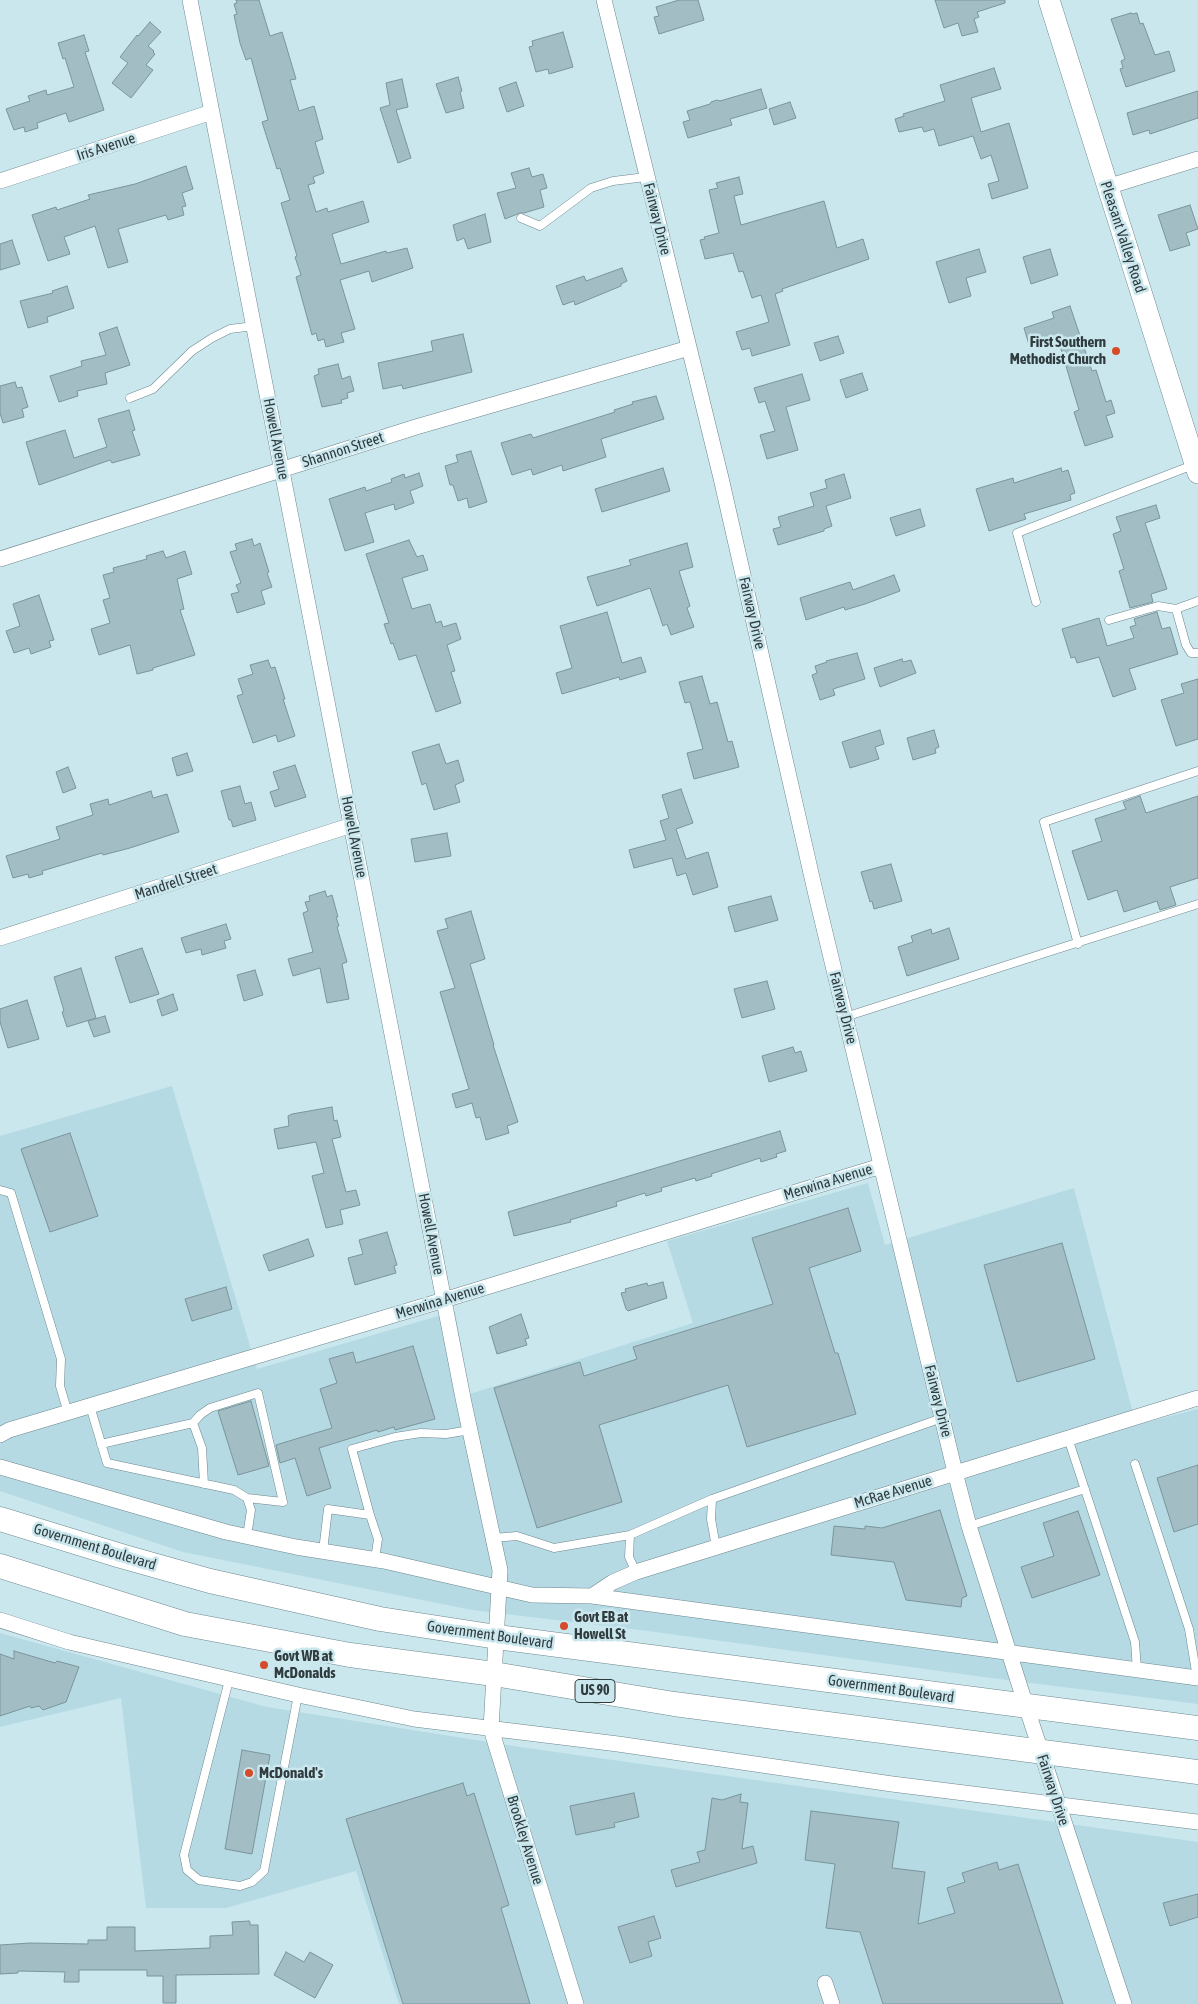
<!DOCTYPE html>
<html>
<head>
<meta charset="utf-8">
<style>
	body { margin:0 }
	canvas { display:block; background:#cae7ee }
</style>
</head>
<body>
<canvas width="1198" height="2004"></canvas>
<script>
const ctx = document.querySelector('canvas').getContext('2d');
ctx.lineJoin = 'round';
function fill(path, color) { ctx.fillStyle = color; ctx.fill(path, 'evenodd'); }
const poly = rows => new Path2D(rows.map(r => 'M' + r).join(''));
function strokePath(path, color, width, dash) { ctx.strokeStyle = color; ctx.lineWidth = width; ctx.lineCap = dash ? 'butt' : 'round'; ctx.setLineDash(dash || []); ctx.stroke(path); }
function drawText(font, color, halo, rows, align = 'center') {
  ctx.font = font + ' "Asap Condensed",sans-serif'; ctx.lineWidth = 5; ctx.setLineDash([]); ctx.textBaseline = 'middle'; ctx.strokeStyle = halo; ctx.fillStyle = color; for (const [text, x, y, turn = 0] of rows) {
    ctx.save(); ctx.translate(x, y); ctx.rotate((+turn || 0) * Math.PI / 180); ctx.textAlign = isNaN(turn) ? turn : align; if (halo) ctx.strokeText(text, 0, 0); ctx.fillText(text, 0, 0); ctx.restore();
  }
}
fill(poly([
	[172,1086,257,1369,455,1311,470,1394,693,1323,667,1241,868,1183,885,1245,1074,1188,1136,1425,1198,1409,1198,1704,991,1678,648,1631,472,1610,183,1552,0,1491,0,1136],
	[0,1633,267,1707,520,1747,1198,1842,1198,2004,399,2004,356,1871,226,1908,146,1908,121,1698,0,1727]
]), '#b5dae3');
const building = poly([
	[236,0,259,0,270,36,282,32,296,79,290,80,299,111,314,106,323,139,315,142,324,173,313,177,315,183,308,185,316,212,327,208,328,212,363,201,369,222,332,234,341,264,386,251,387,253,407,248,413,268,372,282,369,271,340,280,355,329,341,333,344,342,326,347,324,339,318,341,316,333,312,335,296,277,301,275,295,257,297,256,281,203,290,200,280,168,277,169,262,122,268,120,251,58,246,60,240,43,234,15,237,14,234,4,237,3,236,0],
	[679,0,698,0,704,20,659,34,654,17,659,16,656,7,679,0],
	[935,0,1005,0,1005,3,977,12,979,17,974,19,978,32,962,36,958,23,944,28,935,0],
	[1131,13,1132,14,1137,13,1140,24,1143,23,1155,55,1169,51,1175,71,1126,87,1120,69,1123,68,1121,61,1125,59,1111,19,1131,13],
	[150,22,161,32,148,46,154,51,153,52,155,54,146,65,153,70,131,98,112,83,128,63,120,57,137,35,138,36,150,22],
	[563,32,573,67,549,74,548,69,536,72,529,47,533,46,532,41,563,32],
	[84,35,89,51,85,52,104,110,69,122,66,113,37,123,38,128,25,132,24,127,14,130,6,109,30,101,28,96,46,90,47,95,74,87,65,58,63,59,58,43,84,35],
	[994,68,1001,89,971,98,981,132,1009,123,1028,188,992,199,988,184,999,181,991,155,981,159,973,136,939,146,934,129,924,132,922,127,899,132,895,119,904,116,903,114,945,101,940,85,994,68],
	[458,77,462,91,460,92,464,108,446,113,436,84,458,77],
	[402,79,408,107,396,110,411,158,398,163,380,108,390,105,386,83,402,79],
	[516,82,524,106,507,112,499,88,516,82],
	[761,89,767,108,730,119,732,125,688,138,683,122,690,120,687,111,710,104,711,102,717,100,720,101,761,89],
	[1198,91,1198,118,1150,134,1149,130,1133,135,1127,113,1198,91],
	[790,102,796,118,774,125,769,109,790,102],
	[186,166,193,189,182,193,186,206,182,207,184,215,168,220,166,215,118,229,128,262,108,268,95,226,64,237,70,254,48,261,32,215,56,207,57,210,90,199,88,195,135,184,186,166],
	[529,168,532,177,543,174,547,188,540,190,544,207,524,213,520,213,505,219,497,193,516,188,511,173,529,168],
	[739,177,743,194,734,196,741,225,824,201,837,248,863,239,869,259,782,289,783,291,775,294,790,345,752,356,750,348,742,350,736,332,769,322,761,295,752,298,743,271,739,272,733,253,705,259,700,240,705,239,704,237,719,233,709,190,718,188,716,183,739,177],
	[1190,205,1198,229,1186,233,1190,245,1170,251,1158,215,1190,205],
	[485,214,491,242,468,249,464,238,457,241,453,225,485,214],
	[12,240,20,264,0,270,0,244,12,240],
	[979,249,986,272,966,278,971,296,949,303,936,262,979,249],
	[1050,249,1058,275,1031,284,1023,257,1050,249],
	[622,268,627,281,621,284,621,286,575,305,574,301,563,305,556,286,584,276,586,281,622,268],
	[67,286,74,308,47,317,48,322,28,328,20,301,53,293,52,291,67,286],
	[1070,306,1092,371,1096,370,1106,402,1111,400,1115,413,1106,416,1113,437,1085,446,1074,412,1079,410,1058,339,1030,348,1024,328,1054,318,1052,312,1070,306],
	[117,327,130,365,105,373,107,384,77,391,78,396,59,402,50,376,82,366,81,361,106,355,99,333,117,327],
	[463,334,472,372,403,389,402,385,383,389,378,363,433,351,431,341,463,334],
	[838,336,844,353,820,361,814,343,838,336],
	[338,364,342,379,350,376,354,391,347,393,348,398,341,400,342,403,322,407,314,376,319,374,318,369,338,364],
	[862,373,868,390,846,398,840,380,862,373],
	[802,374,810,400,786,407,798,450,767,459,760,435,775,431,765,401,759,403,754,388,802,374],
	[15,382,17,388,22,387,28,407,22,409,24,417,3,423,0,413,0,386,15,382],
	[656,396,664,419,601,439,606,457,563,471,562,465,533,475,531,469,512,475,501,443,531,434,533,438,615,412,614,410,633,404,632,402,656,396],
	[129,410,135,430,132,431,140,455,112,463,110,460,39,485,26,442,65,430,74,458,107,447,98,419,129,410],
	[471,451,487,502,469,508,467,498,458,501,453,485,450,485,445,466,458,462,456,455,471,451],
	[663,468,670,491,602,512,595,489,663,468],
	[1061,468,1062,472,1068,470,1075,493,1070,495,1071,500,1024,514,1026,519,989,531,976,489,1013,478,1014,483,1061,468],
	[419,473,423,486,410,491,414,503,395,510,394,504,365,513,374,542,345,551,329,499,365,487,366,491,392,482,391,479,404,474,405,478,419,473],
	[844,474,851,498,826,506,832,526,824,529,824,531,778,545,773,529,781,527,778,517,814,506,810,493,827,488,825,480,844,474],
	[1156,505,1160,518,1145,523,1167,589,1151,594,1153,602,1130,608,1119,571,1124,569,1113,534,1121,531,1116,517,1156,505],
	[920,509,925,526,896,536,890,518,920,509],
	[252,539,254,546,260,543,269,572,267,573,272,587,261,591,265,604,237,613,231,594,239,592,236,585,241,583,230,552,237,550,235,544,252,539],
	[409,540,417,557,423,555,428,570,402,578,412,609,430,604,436,623,441,621,443,627,456,623,461,639,447,645,455,671,451,672,461,703,436,712,416,655,399,660,393,643,391,644,384,624,389,623,366,554,409,540],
	[687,543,693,567,679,571,690,606,687,608,694,627,671,635,667,624,663,626,650,588,597,606,587,577,631,565,629,560,687,543],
	[163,551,166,558,185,551,192,574,177,579,184,609,180,610,195,655,153,668,153,670,137,674,130,645,99,655,91,629,110,623,103,600,110,598,103,575,114,572,113,568,147,559,146,556,163,551],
	[894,575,900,591,865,604,845,610,844,607,806,620,800,598,850,582,853,590,894,575],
	[39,595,54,640,49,641,51,647,31,654,29,648,14,653,6,631,20,626,13,604,39,595],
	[607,612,622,663,641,657,646,672,620,680,619,677,562,694,556,673,572,668,560,626,607,612],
	[1157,612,1162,629,1170,627,1178,654,1129,669,1136,689,1113,697,1099,657,1077,663,1075,657,1071,658,1062,629,1099,618,1107,646,1134,638,1130,627,1136,625,1134,619,1157,612],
	[857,653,865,679,833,689,835,695,820,700,812,675,817,673,815,666,827,662,826,661,857,653],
	[902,659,903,662,911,660,916,673,880,687,874,668,902,659],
	[268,660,271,668,275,667,285,699,283,699,295,736,278,742,276,735,253,743,237,696,243,694,238,679,253,674,250,665,268,660],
	[702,676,710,704,717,702,728,742,732,741,739,767,694,779,687,753,703,749,690,702,685,703,679,682,702,676],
	[1198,679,1198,739,1176,746,1161,700,1184,693,1181,684,1198,679],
	[880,730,884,744,875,747,879,759,850,768,842,742,880,730],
	[934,730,939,747,935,749,936,753,913,760,907,738,934,730],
	[439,744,446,764,458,760,464,781,455,785,460,802,434,810,426,783,422,785,412,752,439,744],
	[187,753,193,771,177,776,172,758,187,753],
	[295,765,306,797,275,807,270,792,279,789,273,772,295,765],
	[68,767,76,788,63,793,56,772,68,767],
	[240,786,245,804,251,802,256,820,233,827,231,820,229,820,221,791,240,786],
	[681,789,693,823,676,829,686,859,708,852,718,887,693,895,686,873,677,876,672,858,634,868,629,850,666,840,660,821,669,818,662,795,681,789],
	[151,791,153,798,167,794,179,832,130,848,103,855,102,853,42,871,43,874,29,878,28,874,13,878,6,856,60,839,56,827,93,815,90,804,108,799,109,805,151,791],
	[1140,796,1146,813,1198,796,1198,878,1170,887,1176,905,1160,910,1157,901,1124,912,1117,890,1088,900,1072,851,1102,841,1095,819,1126,809,1123,802,1140,796],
	[447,833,451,856,415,862,411,839,447,833],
	[891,864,902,901,874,909,872,901,870,902,861,872,891,864],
	[325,891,327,897,332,895,338,917,336,917,339,926,337,927,347,962,342,964,349,999,327,1003,320,968,293,976,288,959,313,952,303,913,308,911,305,902,310,901,309,896,325,891],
	[771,896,778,920,735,932,728,907,771,896],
	[471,911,485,959,470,964,494,1045,493,1045,518,1122,507,1126,509,1133,486,1140,480,1117,476,1118,472,1103,456,1108,452,1094,469,1089,440,992,455,988,437,931,448,928,445,919,471,911],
	[226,924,231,939,224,941,226,948,202,955,201,949,186,953,181,938,226,924],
	[949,928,959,959,907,976,898,947,913,942,911,936,931,929,932,934,949,928],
	[142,948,159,994,130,1003,115,957,142,948],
	[81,968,96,1018,67,1027,62,1012,64,1011,54,977,81,968],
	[255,970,263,995,244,1001,237,975,255,970],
	[767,981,775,1009,742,1018,734,989,767,981],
	[173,994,178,1010,162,1016,157,1000,173,994],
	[27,1000,39,1039,8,1048,0,1022,0,1009,27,1000],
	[105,1016,110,1032,94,1037,88,1021,105,1016],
	[793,1047,795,1053,801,1051,807,1071,769,1082,762,1056,793,1047],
	[332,1107,334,1121,337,1120,341,1137,332,1139,346,1192,356,1190,360,1205,340,1210,343,1224,326,1228,312,1176,324,1173,316,1142,278,1149,274,1129,289,1126,288,1116,292,1114,332,1107],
	[780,1131,786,1151,776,1154,777,1157,761,1162,760,1158,711,1174,712,1176,696,1181,695,1178,661,1188,662,1191,646,1196,645,1193,616,1202,617,1206,570,1220,571,1222,514,1236,508,1212,780,1131],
	[70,1133,98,1216,50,1232,21,1149,70,1133],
	[848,1208,861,1251,809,1268,835,1353,838,1353,856,1414,747,1447,728,1385,599,1425,622,1502,537,1528,494,1388,580,1362,584,1376,637,1359,633,1347,773,1304,752,1238,848,1208],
	[387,1232,397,1265,394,1266,396,1273,355,1285,348,1258,363,1254,359,1240,387,1232],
	[308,1239,314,1256,269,1271,263,1255,308,1239],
	[1062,1243,1095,1359,1017,1382,984,1265,1062,1243],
	[663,1282,667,1298,628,1311,626,1309,621,1293,626,1292,625,1289,647,1283,648,1286,663,1282],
	[226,1287,232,1309,192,1321,185,1299,226,1287],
	[521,1314,529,1338,525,1339,527,1345,497,1354,489,1327,521,1314],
	[413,1346,435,1419,395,1430,394,1427,378,1432,377,1430,319,1448,331,1488,307,1496,295,1458,280,1463,276,1445,332,1428,320,1389,337,1383,329,1359,353,1352,356,1363,413,1346],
	[251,1401,269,1466,238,1475,218,1411,251,1401],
	[1198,1465,1198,1524,1174,1532,1157,1478,1198,1465],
	[940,1510,967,1596,962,1598,961,1607,906,1600,894,1562,831,1555,834,1526,865,1529,865,1526,882,1528,940,1510],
	[1078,1511,1100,1575,1032,1598,1021,1567,1054,1556,1043,1523,1078,1511],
	[14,1651,55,1663,57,1661,79,1667,66,1702,43,1710,39,1706,31,1708,30,1706,0,1716,0,1654,14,1659,14,1651],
	[242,1750,270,1755,252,1854,225,1849,242,1750],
	[463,1783,467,1796,474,1793,509,1905,501,1908,530,2004,403,2004,346,1819,463,1783],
	[634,1793,639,1817,614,1823,615,1827,576,1835,570,1806,634,1793],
	[741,1794,740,1802,748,1803,742,1849,753,1846,757,1863,676,1887,671,1870,700,1862,697,1852,705,1850,712,1798,722,1800,741,1794],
	[811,1811,899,1822,892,1868,925,1872,918,1924,955,1913,947,1888,965,1882,962,1873,997,1862,999,1870,1018,1864,1063,2004,883,2004,860,1932,826,1928,835,1864,805,1860,811,1811],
	[1198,1894,1198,1917,1170,1926,1163,1903,1198,1894],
	[654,1916,661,1938,648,1942,652,1956,630,1963,618,1927,654,1916],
	[249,1921,250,1922,250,1925,258,1925,259,1974,176,1975,176,2003,163,2003,163,1976,147,1976,147,1970,79,1970,79,1982,64,1982,65,1972,18,1971,18,1973,0,1974,0,1945,30,1943,88,1944,88,1940,107,1940,107,1927,135,1927,135,1951,210,1948,210,1936,233,1935,232,1922,249,1921],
	[286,1952,304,1962,310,1952,333,1965,315,1998,274,1975,286,1952]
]);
fill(building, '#a2bec4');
strokePath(building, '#7a959b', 1);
const lane = poly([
	[521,218,540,226,591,188,613,181,646,177],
	[130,398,153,389,192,351,212,338,230,329,254,326],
	[1198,601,1176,609,1186,645,1191,653,1198,653],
	[1036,602,1017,533,1193,465],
	[1109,620,1158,606,1176,609],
	[1078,944,1044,822,1198,771],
	[845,1017,1198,904],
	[0,1190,11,1193,61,1359,60,1386,68,1413],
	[90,1406,107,1463,234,1490,247,1498,251,1510,247,1536],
	[193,1423,200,1415,210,1408,258,1393,283,1502,247,1498],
	[1068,1438,1135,1642,1137,1670],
	[101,1444,193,1423,202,1448,204,1484],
	[1135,1464,1189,1629,1197,1678],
	[370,1515,352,1449,395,1437,421,1433,446,1434,470,1430],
	[969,1526,1085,1489],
	[493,1538,517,1536,554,1548,630,1535],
	[716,1547,711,1519,712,1499,942,1418],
	[323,1551,328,1509,370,1515,378,1539,375,1559],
	[636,1572,629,1557,630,1535,712,1499],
	[229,1680,184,1855,187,1870,199,1880,240,1886,252,1882,264,1871,298,1695]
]);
const street = poly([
	[190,0,464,1403,500,1570,491,1729,576,2004],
	[604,0,721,478,816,895,955,1472,969,1526,1026,1706,1124,2004],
	[0,181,212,112],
	[1107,187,1198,159],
	[0,559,416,427,689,348],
	[0,938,352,825],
	[0,1435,9,1430,444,1300,881,1166],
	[0,1467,226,1532,296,1547,384,1561,532,1595,592,1596,1198,1678],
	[592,1596,613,1582,636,1572,1198,1398],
	[0,1620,69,1642,298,1695,414,1719,618,1744,892,1784,1198,1822],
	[825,1983,832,2004]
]);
const secondary = poly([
	[1049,0,1198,473]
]);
const primary = poly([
	[0,1519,121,1556,210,1581,380,1619,497,1637,1198,1728],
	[0,1566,185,1624,350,1655,494,1674,674,1704,1198,1772]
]);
strokePath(lane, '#6d878e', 9);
strokePath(street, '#6d878e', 16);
strokePath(secondary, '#6d878e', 22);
strokePath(primary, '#6d878e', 25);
strokePath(lane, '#fff', 8);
strokePath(street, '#fff', 15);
strokePath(secondary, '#fff', 21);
strokePath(primary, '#fff', 24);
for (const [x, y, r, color] of [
	[1116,351,5,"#d54b2b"],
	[564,1626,5,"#d54b2b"],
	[264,1665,5,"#d54b2b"],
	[249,1773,5,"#d54b2b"]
]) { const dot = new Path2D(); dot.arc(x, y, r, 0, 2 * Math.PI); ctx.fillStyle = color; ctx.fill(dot); strokePath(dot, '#cae7ee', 2); }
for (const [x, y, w] of [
	[595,1691,40]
]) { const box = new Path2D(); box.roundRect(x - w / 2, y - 11.5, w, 23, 4); ctx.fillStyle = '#cae7ee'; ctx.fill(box); strokePath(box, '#303b3e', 1); }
drawText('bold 14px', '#303b3e', null, [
	["US 90",595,1691]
]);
drawText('15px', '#303b3e', '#cae7ee', [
	["Iris Avenue",106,147,-18],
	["Fairway Drive",657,219,76],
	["Pleasant Valley Road",1123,237,72],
	["Howell Avenue",276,439,79],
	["Shannon Street",343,450,-18],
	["Fairway Drive",752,613,77],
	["Howell Avenue",354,837,79],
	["Mandrell Street",176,882,-18],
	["Fairway Drive",843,1008,76],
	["Merwina Avenue",828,1182,-17],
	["Howell Avenue",431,1234,79],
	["Merwina Avenue",440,1301,-17],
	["Fairway Drive",938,1401,76],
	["McRae Avenue",893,1492,-17],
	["Government Boulevard",95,1547,17],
	["Government Boulevard",490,1635,8],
	["Government Boulevard",891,1689,8],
	["Fairway Drive",1053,1790,72],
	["Brookley Avenue",525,1840,73]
]);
drawText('bold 15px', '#303b3e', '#cae7ee', [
	["First Southern",1106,342,"right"],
	["Methodist Church",1106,359,"right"],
	["Govt EB at",574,1617],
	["Howell St",574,1634],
	["Govt WB at",274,1656],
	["McDonalds",274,1673],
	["McDonald's",259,1773]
], 'left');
</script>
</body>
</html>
